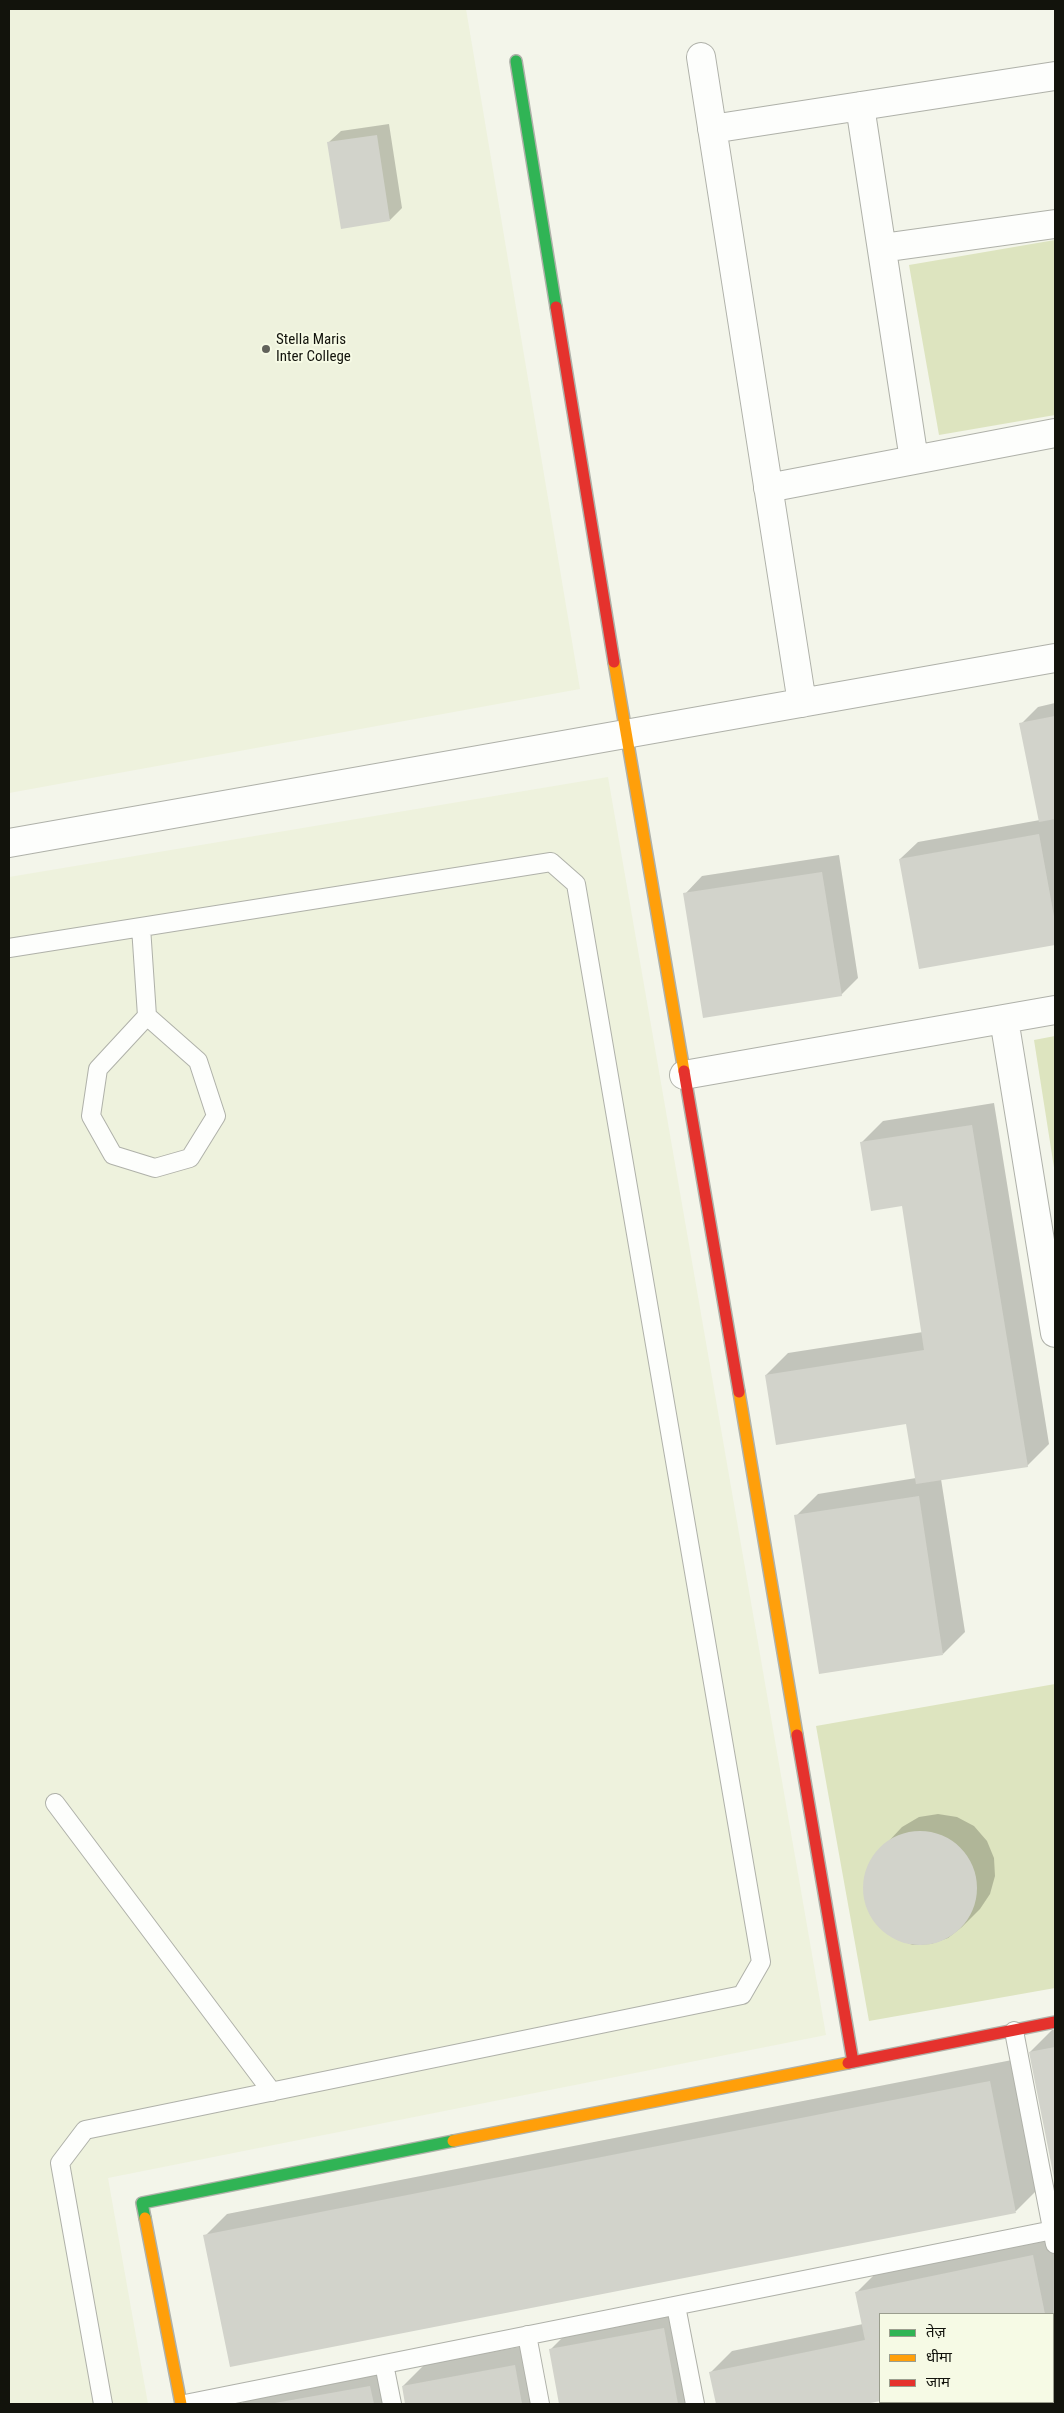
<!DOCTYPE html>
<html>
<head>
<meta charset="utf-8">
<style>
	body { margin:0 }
	#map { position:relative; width:1064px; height:2413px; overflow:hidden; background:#f3f5ea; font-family:"Roboto Condensed","Noto Sans Devanagari",sans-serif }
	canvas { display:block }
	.frame { position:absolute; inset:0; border:10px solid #12130c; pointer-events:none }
	.legend { position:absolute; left:879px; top:2313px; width:175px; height:90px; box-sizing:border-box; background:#f6fae5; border:1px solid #9b9e8e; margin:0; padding:6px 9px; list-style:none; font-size:15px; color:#12130c }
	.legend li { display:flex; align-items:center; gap:10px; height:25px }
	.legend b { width:25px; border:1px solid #9b9e8e }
</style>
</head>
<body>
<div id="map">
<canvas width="1064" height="2413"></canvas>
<div class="frame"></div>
<ul class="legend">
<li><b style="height:6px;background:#30b455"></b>तेज़</li>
<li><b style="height:6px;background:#ff9f0a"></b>धीमा</li>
<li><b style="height:6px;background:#e5322d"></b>जाम</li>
</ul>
</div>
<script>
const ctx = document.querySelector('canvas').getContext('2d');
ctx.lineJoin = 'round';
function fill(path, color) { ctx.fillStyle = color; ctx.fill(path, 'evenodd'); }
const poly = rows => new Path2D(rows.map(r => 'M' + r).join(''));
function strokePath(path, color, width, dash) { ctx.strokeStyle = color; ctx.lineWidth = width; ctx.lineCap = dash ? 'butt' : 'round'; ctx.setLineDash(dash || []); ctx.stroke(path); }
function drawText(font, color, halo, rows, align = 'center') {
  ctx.font = font + ' "Roboto Condensed",sans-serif'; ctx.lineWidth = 4; ctx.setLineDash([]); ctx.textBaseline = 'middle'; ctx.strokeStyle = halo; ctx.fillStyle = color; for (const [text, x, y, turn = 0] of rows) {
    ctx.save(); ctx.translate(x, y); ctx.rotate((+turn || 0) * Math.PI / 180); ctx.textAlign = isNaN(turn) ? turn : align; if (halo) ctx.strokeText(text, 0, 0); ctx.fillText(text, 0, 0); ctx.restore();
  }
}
fill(poly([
	[9,9,466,9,580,689,9,793],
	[608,777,826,2035,108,2178,148,2404,9,2404,9,877]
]), '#eef2dd');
fill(poly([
	[1055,240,1055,415,939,435,909,265],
	[1055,1036,1055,1174,1034,1040],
	[1055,1684,1055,1988,869,2021,816,1726]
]), '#dde4bf');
fill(poly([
	[389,124,402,208,390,220,329,142,341,131],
	[1055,703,1055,943,920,967,900,859,918,842,1040,820,1021,724,1038,707],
	[839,855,858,978,841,995,685,894,702,876],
	[994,1103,1049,1444,1027,1466,941,1479,965,1632,943,1654,796,1516,818,1494,916,1478,907,1423,766,1375,788,1353,923,1332,903,1204,861,1143,883,1121],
	[938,1814,957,1817,974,1826,987,1841,994,1858,995,1876,990,1894,980,1909,962,1927,948,1938,931,1944,913,1945,896,1939,881,1928,870,1914,865,1897,865,1878,872,1859,902,1827,919,1817],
	[1052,2030,1055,2030,1055,2176,1030,2052],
	[1012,2060,1038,2189,1016,2211,205,2236,227,2214],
	[1055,2237,1055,2364,1053,2365,1053,2314,880,2314,880,2400,860,2404,717,2404,710,2373,732,2351,863,2324,856,2293,878,2271],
	[686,2307,704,2404,560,2404,550,2350,572,2328],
	[536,2344,548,2404,407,2404,403,2386,425,2364],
	[392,2365,399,2404,241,2404,256,2389],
	[1055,2396,1055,2404,1013,2404,1053,2402,1053,2397]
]), '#0003');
fill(poly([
	[377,135,390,221,341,229,327,142],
	[1055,716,1055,819,1039,822,1019,723],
	[1039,834,1055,922,1055,945,919,969,899,859],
	[822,872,842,996,703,1018,683,893],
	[972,1125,1028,1467,916,1484,906,1424,776,1445,765,1375,924,1350,902,1206,871,1211,860,1142],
	[919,1496,943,1655,819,1674,794,1515],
	'863 1888a57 57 0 1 1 114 0a57 57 0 1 1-114 0Z',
	[1055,2047,1055,2178,1054,2178,1029,2052],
	[990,2081,1016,2213,230,2367,203,2235],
	[1033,2255,1045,2314,880,2314,880,2401,866,2404,716,2404,709,2372,865,2340,855,2292],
	[664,2328,678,2404,559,2404,549,2349],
	[515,2365,522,2404,405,2404,402,2386],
	[370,2386,374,2404,275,2404,275,2403]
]), '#d2d3cb');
const lane = poly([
	[141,927,147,1016,198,1061,216,1116,190,1158,155,1168,113,1155,91,1116,98,1069,147,1016],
	[9,948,551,862,576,884,761,1962,742,1995,85,2130,60,2163,103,2404],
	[55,1803,272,2092],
	[1014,2031,1055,2244],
	[676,2306,695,2404],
	[527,2335,540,2404],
	[384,2364,392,2404],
	[1053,2386,1055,2385],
	[185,2404,1053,2230],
	[967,2404,978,2402]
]);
const street = poly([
	[701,57,802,703],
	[860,106,914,460],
	[712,129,1055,76],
	[882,248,1055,224],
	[768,488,1055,433],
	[9,843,1055,658],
	[1004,1019,1055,1333],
	[684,1075,1055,1010]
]);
const fast = poly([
	[516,61,556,307],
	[145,2218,142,2203,453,2141]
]);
const slow = poly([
	[614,662,684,1071],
	[739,1392,797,1735],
	[453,2141,848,2063],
	[145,2218,181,2404]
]);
const jam = poly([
	[556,307,614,662],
	[684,1071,739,1392],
	[797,1735,853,2062],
	[848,2063,1055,2022]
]);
strokePath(lane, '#afb1a9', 20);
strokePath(street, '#afb1a9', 30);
strokePath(fast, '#afb1a9', 14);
strokePath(slow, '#afb1a9', 14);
strokePath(jam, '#afb1a9', 14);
strokePath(lane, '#fdfefc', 18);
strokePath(street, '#fdfefc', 28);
strokePath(fast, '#30b455', 11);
strokePath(slow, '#ff9f0a', 11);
strokePath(jam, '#e5322d', 11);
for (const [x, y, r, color] of [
	[266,349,5,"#61625a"]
]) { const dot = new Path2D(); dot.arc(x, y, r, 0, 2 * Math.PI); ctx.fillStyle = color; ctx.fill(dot); strokePath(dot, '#f6fae5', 2); }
drawText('15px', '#12130c', '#f6fae5', [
	["Stella Maris",276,340],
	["Inter College",276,357]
], 'left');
</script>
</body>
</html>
